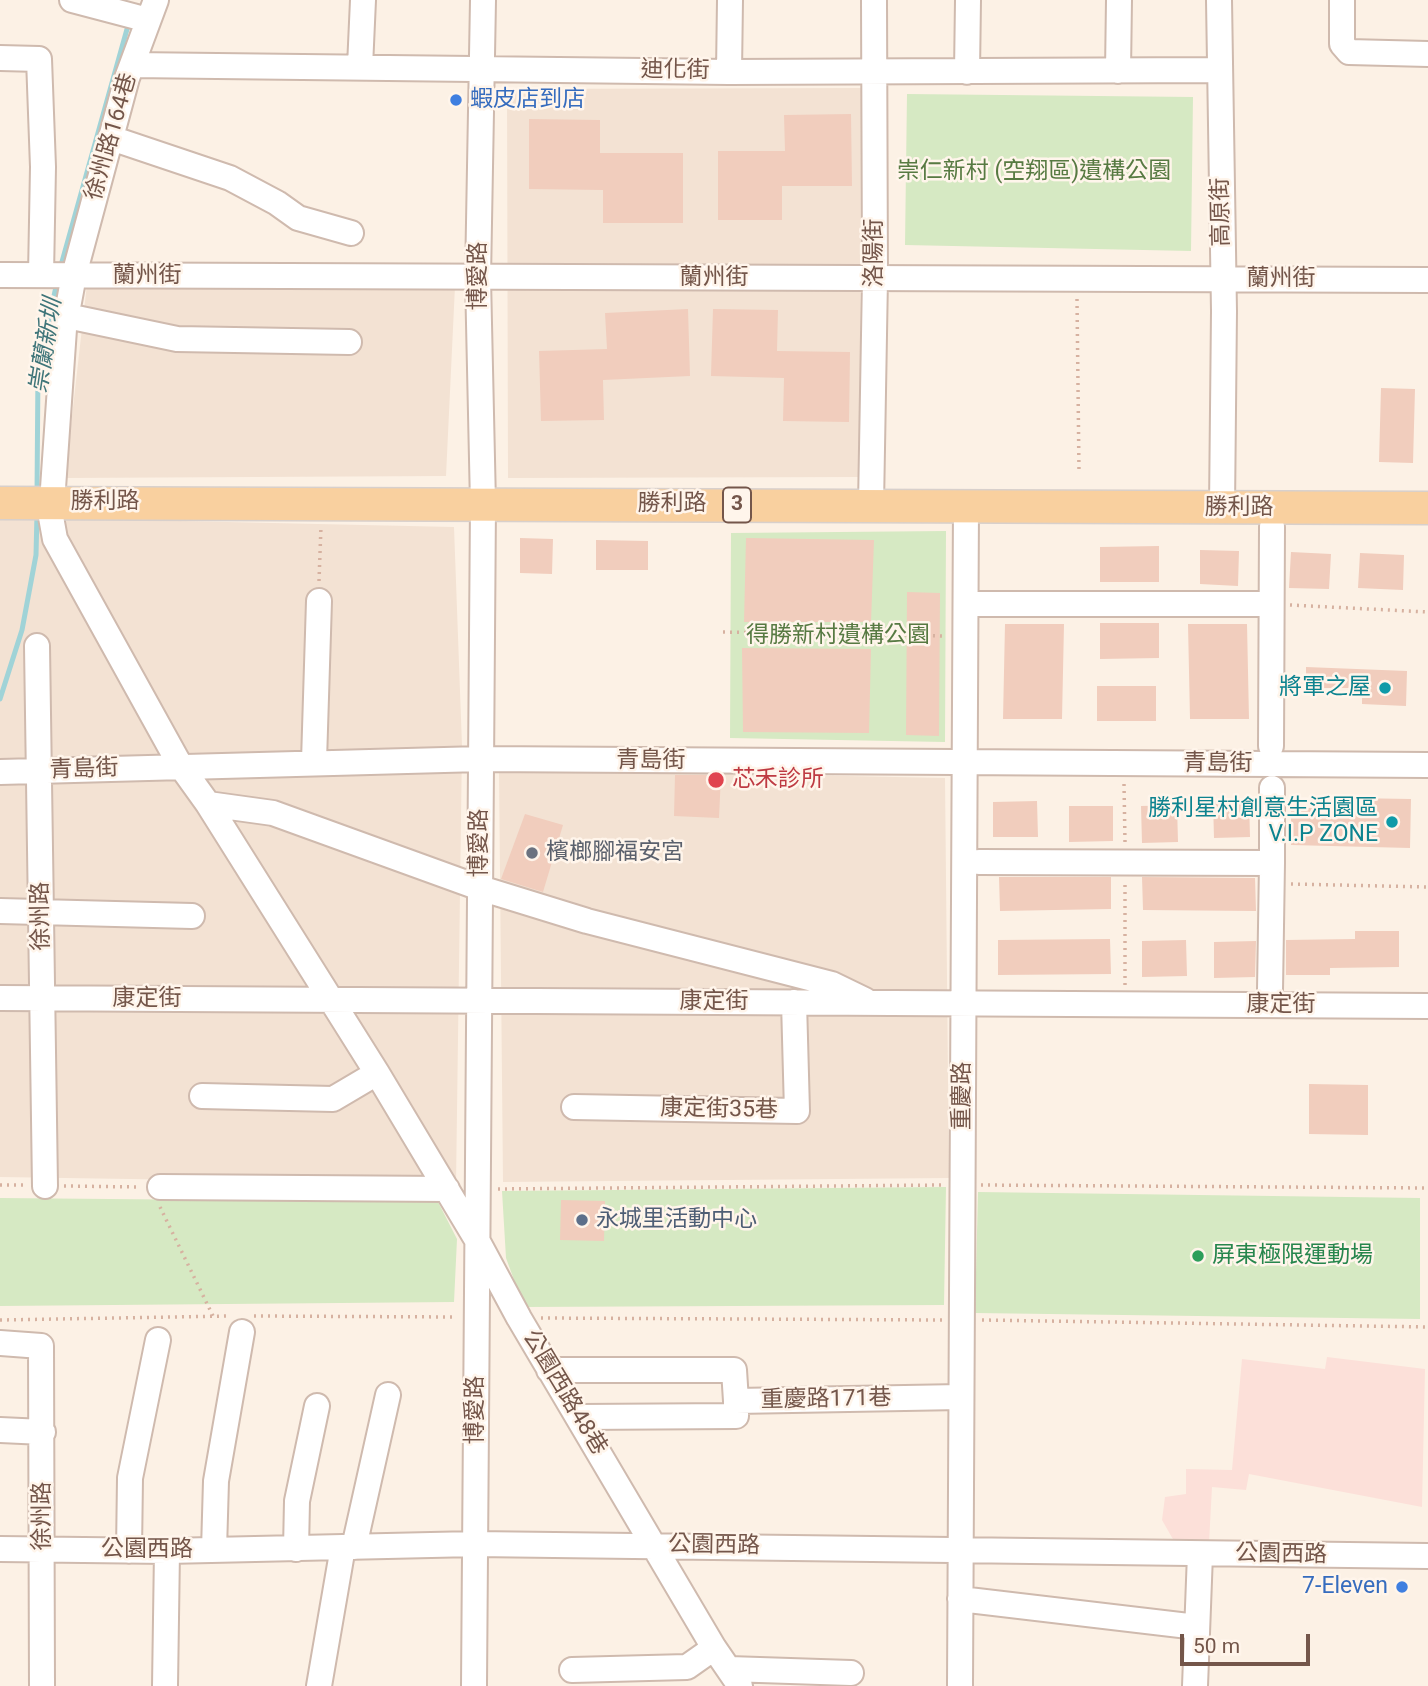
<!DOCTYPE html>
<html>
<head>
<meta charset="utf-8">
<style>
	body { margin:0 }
	#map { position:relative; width:1428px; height:1686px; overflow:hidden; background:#fcf1e5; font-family:Roboto,sans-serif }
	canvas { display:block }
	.scale { position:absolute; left:1180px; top:1634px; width:130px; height:32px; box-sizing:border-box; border:4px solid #74564a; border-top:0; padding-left:9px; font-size:21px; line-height:24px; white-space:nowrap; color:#74564a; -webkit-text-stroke:5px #fff5eb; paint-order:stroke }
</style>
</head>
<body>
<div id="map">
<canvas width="1428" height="1686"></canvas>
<div class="scale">50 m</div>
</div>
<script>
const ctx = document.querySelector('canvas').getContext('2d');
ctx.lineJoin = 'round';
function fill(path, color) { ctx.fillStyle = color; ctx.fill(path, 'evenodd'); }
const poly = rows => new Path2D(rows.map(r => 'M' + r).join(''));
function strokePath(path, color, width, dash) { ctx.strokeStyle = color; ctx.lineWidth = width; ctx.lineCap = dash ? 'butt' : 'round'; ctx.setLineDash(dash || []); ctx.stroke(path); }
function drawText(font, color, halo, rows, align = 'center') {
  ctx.font = font + ' Roboto,"Noto Sans TC",sans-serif'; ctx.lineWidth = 5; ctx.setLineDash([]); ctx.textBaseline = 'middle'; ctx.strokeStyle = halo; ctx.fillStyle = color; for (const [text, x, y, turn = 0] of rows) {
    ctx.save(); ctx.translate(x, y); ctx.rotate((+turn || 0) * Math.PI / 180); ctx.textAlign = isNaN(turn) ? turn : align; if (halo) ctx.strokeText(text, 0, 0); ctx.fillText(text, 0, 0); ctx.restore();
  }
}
fill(poly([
	[861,88,860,477,508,478,507,89],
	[87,284,455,286,446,476,65,478],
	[0,517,454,527,462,746,456,1184,0,1177],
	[499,769,945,778,949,1178,503,1182]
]), '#f3e2d3');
fill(poly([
	[1327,1357,1425,1369,1422,1507,1249,1474,1246,1490,1212,1487,1209,1543,1174,1541,1162,1520,1165,1497,1186,1494,1186,1469,1232,1470,1242,1359,1325,1369]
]), '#fce0d9');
fill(poly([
	[907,94,1193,97,1191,251,905,245],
	[946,531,945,742,730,738,731,533],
	[946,1187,944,1305,524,1307,506,1258,502,1191],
	[978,1192,1420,1198,1420,1319,975,1313],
	[0,1198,438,1202,457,1239,454,1302,0,1306]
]), '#d6e9c3');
strokePath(poly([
	[60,269,129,22],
	[37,494,38,369,57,282],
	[0,699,22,630,36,555,37,514]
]), '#a0d3d7', 5);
fill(poly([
	[851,114,852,186,782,186,782,220,718,220,718,151,785,151,784,115],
	[529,119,600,120,600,153,683,153,683,223,603,223,603,190,529,189],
	[688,309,690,376,603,380,604,420,541,421,539,351,607,349,605,313],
	[713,309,778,310,777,351,850,352,849,422,783,421,784,378,711,376],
	[1381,388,1415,389,1413,463,1379,462],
	[520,538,553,539,552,574,520,573],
	[746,538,874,540,871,622,744,622],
	[596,540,648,541,648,570,596,570],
	[1159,546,1159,582,1100,582,1100,547],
	[1200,550,1239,551,1238,586,1200,584],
	[1291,552,1331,554,1329,589,1289,588],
	[1360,553,1404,555,1403,590,1358,588],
	[907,592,940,593,939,736,906,735],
	[1100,623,1159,623,1159,658,1100,659],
	[1005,624,1064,624,1062,719,1003,719],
	[1188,624,1247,624,1249,719,1190,719],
	[742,648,871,649,869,733,743,732],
	[1306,667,1407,671,1406,706,1362,704,1362,688,1306,688],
	[1097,686,1156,686,1156,721,1097,721],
	[675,775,721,775,719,818,674,816],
	[1351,798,1411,799,1410,848,1291,845,1291,808,1351,808],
	[1249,800,1250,837,1214,838,1213,801],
	[1037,801,1038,837,993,837,993,802],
	[1177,805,1178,842,1142,843,1141,806],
	[1069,806,1113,806,1113,841,1069,842],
	[525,814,563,825,543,892,501,879],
	[999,877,1111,877,1111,909,1000,911],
	[1142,877,1255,878,1256,911,1143,910],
	[1355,931,1399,931,1399,967,1330,968,1330,975,1286,975,1286,940,1355,939],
	[1110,939,1111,974,998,975,998,940],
	[1186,940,1187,976,1142,977,1142,941],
	[1256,941,1255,977,1214,978,1214,942],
	[1309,1084,1368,1085,1368,1135,1309,1134],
	[561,1200,605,1201,604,1241,560,1240]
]), '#f1cdbd');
const minor = poly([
	[72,0,148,20],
	[156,0,127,78,74,275,64,329,51,517,55,539,180,765,208,804,377,1073,477,1240,519,1318,714,1648,740,1686],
	[1219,0,1224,311,1222,508],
	[1342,0,1342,44,1349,52,1428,54],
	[0,58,39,59,43,167,41,275],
	[132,65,729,72,1219,70],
	[360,67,363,0],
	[1118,71,1119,0],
	[729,72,730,0],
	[967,72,968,0],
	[111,138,230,178,277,203,298,218,351,233],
	[0,275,1428,280],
	[67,316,177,339,349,342],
	[871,505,875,278,874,0],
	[978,604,1271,604],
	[37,646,45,1186],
	[1271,746,1272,527],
	[314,761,319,601],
	[0,772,481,759,1428,765],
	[208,804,273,813,480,888,587,921,832,984,865,1000],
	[979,862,1272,863,1272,788],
	[0,911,192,916],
	[1270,990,1272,863],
	[0,998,1428,1006],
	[202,1096,333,1099,377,1073],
	[574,1107,797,1111,794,1002],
	[160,1187,447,1189],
	[0,1343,41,1346,42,1686],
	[549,1370,734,1370,736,1401],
	[579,1417,736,1416,736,1401,961,1397],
	[0,1430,43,1432],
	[354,1547,388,1395],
	[0,1549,167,1551,475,1544,1428,1556],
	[296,1549,297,1501,317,1406],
	[214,1550,216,1481,242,1332],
	[129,1551,130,1478,158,1340],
	[960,1599,1197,1627],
	[729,1669,851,1673],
	[572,1670,687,1667,714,1648],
	[165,1686,167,1551],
	[319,1686,343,1547],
	[474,1686,483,504,478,278,483,0],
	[960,1686,966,506],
	[1195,1686,1200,1554]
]);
const major = poly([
	[0,503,1428,508]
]);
strokePath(minor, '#cfbaae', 28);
strokePath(major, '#d8d0cc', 35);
strokePath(poly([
	[1077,299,1079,472],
	[319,581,321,526],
	[1290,605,1428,612],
	[723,632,944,636],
	[1124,784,1125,842],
	[1291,884,1428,887],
	[1125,985,1125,881],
	[0,1185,25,1185],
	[981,1185,1428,1188],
	[64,1186,140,1187],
	[498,1189,942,1185],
	[160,1207,213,1316],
	[254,1316,456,1317],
	[541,1318,943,1320],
	[0,1320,229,1316],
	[982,1320,1428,1327]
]), '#d6b1a0', 3.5, [2, 5]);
strokePath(minor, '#fff', 24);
strokePath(major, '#f9d09f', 32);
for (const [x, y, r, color] of [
	[456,100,7,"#3f7fe0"],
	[1385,688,7,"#0f9aa8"],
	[716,780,9,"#e0444e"],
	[1392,822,7,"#0f9aa8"],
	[532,853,7,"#6b7280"],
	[582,1220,7,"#5c6f8a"],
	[1198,1256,7,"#2e9e5b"],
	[1402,1587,7,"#3f7fe0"]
]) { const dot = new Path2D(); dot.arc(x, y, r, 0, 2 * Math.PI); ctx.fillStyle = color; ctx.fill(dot); strokePath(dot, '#fff5eb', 2.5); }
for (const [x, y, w] of [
	[737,505,28]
]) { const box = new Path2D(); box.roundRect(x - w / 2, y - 17.5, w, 35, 5); ctx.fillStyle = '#fff5eb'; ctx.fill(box); strokePath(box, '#74564a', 2); }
drawText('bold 21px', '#74564a', null, [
	["3",737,505]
]);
drawText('23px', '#74564a', '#fff5eb', [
	["迪化街",675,71,1],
	["徐州路164巷",112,137,-74],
	["高原街",1222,212,-91],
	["洛陽街",875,253,-90],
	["蘭州街",147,276],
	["博愛路",479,276,-90],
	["蘭州街",714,278],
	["蘭州街",1281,279],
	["勝利路",105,502],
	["勝利路",672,504],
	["勝利路",1239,508],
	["青島街",651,761],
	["青島街",1218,764],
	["青島街",84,770,-2],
	["博愛路",480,843,-90],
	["徐州路",42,916,-91],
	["康定街",147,999],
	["康定街",714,1002],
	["康定街",1281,1005],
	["重慶路",963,1096,-90],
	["康定街35巷",719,1110,1],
	["公園西路48巷",564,1393,59],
	["重慶路171巷",826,1400,-1],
	["博愛路",476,1410,-90],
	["徐州路",43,1516,-90],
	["公園西路",714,1546,1],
	["公園西路",147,1550],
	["公園西路",1281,1555,1]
]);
drawText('23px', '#366cbe', '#fff5eb', [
	["蝦皮店到店",470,100],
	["7-Eleven",1388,1587,"right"]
], 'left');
drawText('23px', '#577a42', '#fff5eb', [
	["崇仁新村 (空翔區)遺構公園",1034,172],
	["得勝新村遺構公園",838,636]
]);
drawText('23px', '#0d838f', '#fff5eb', [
	["將軍之屋",1371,688],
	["勝利星村創意生活園區",1378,809],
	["V.I.P ZONE",1378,835]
], 'right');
drawText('23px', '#be3a42', '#fff5eb', [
	["芯禾診所",732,780]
], 'left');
drawText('23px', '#5b616d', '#fff5eb', [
	["檳榔腳福安宮",546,853]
], 'left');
drawText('23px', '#4e5e75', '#fff5eb', [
	["永城里活動中心",596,1220]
], 'left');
drawText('23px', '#27864d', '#fff5eb', [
	["屏東極限運動場",1212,1256]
], 'left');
drawText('italic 24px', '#3f7579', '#fff5eb', [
	["崇蘭新圳",47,346,-81]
]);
</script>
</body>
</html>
